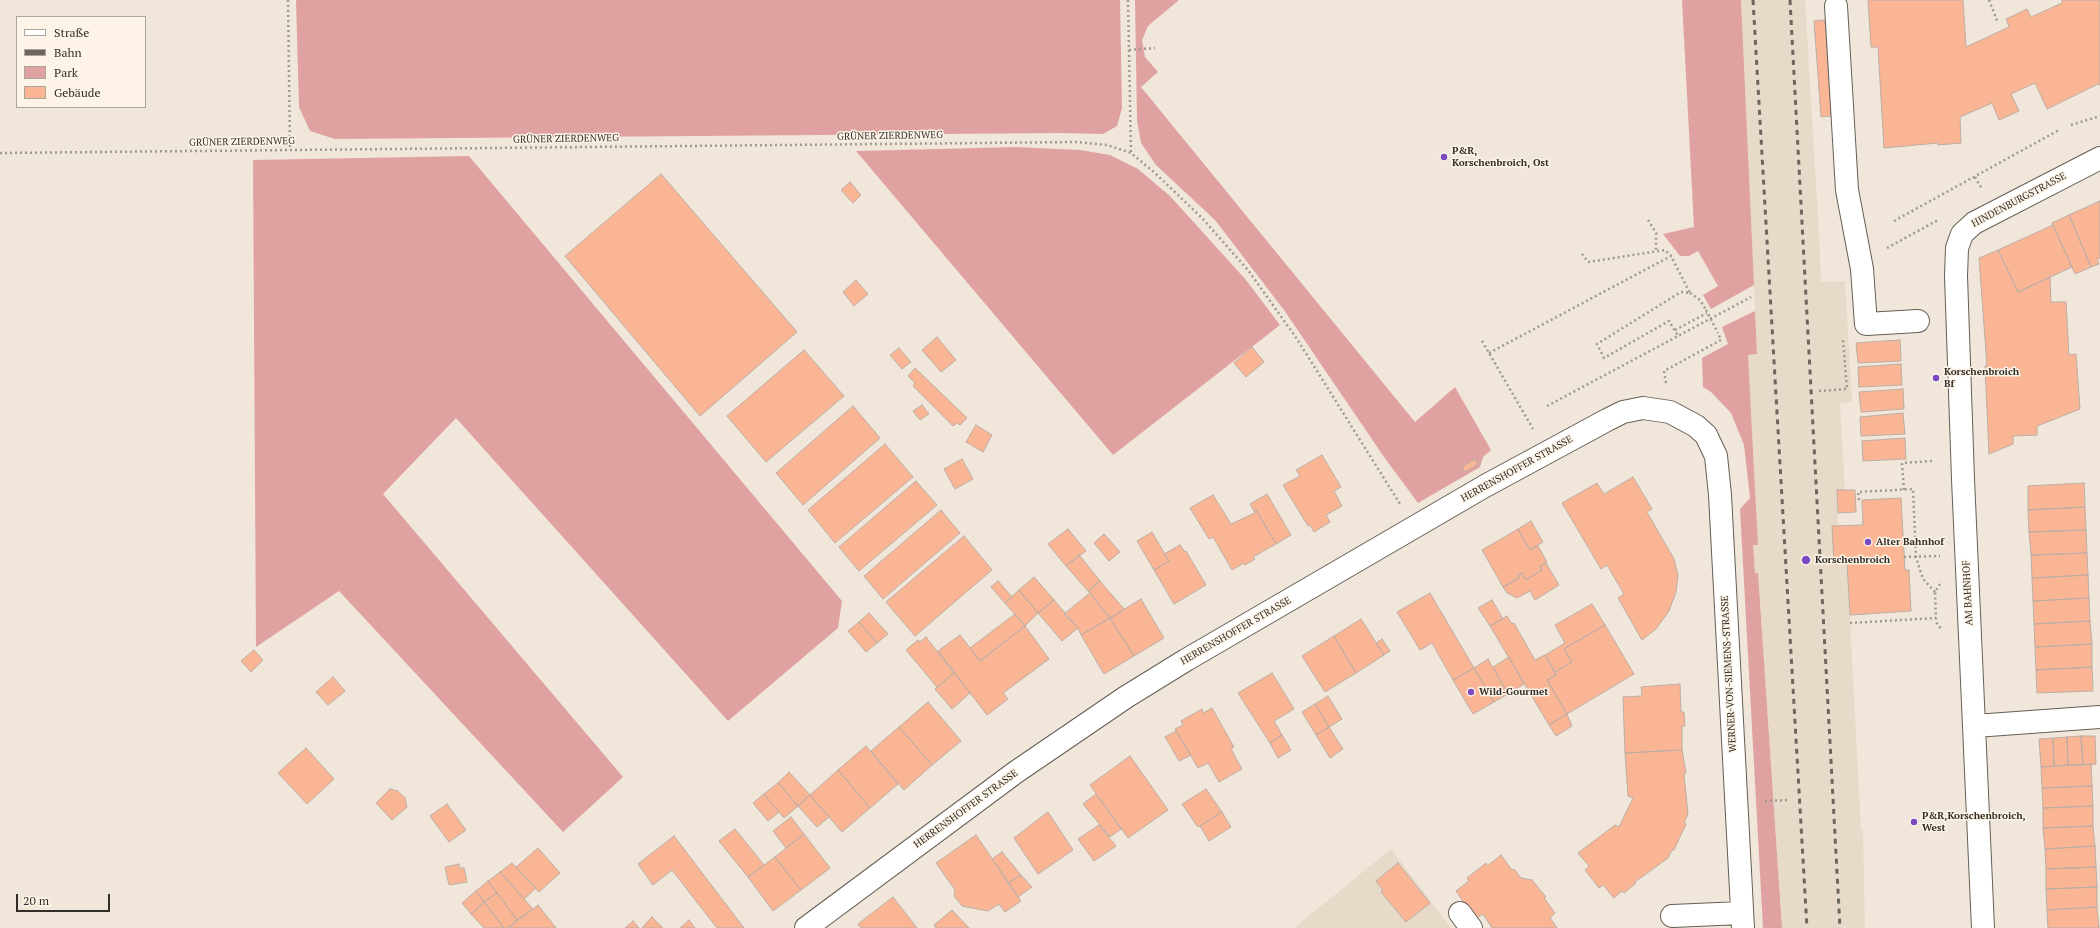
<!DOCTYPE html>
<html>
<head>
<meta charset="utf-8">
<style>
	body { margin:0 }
	#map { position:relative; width:2100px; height:928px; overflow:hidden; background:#f0e6da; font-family:"PT Serif",serif }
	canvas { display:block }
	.legend { position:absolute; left:16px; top:16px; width:130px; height:92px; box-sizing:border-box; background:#fdf4e7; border:1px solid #aba59b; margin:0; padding:5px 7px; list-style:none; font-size:12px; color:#312e29 }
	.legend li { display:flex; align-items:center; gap:8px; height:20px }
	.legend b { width:20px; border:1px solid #aba59b }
	.scale { position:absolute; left:16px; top:894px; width:94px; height:18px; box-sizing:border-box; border:2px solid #312e29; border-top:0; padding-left:5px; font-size:12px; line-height:14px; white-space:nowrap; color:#312e29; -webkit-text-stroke:3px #fdf4e7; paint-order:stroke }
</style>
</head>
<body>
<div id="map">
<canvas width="2100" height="928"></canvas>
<ul class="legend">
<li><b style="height:5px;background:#fff"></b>Straße</li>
<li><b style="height:5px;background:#6b665f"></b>Bahn</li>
<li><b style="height:11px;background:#e0a2a1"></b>Park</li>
<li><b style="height:11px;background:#fab694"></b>Gebäude</li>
</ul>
<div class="scale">20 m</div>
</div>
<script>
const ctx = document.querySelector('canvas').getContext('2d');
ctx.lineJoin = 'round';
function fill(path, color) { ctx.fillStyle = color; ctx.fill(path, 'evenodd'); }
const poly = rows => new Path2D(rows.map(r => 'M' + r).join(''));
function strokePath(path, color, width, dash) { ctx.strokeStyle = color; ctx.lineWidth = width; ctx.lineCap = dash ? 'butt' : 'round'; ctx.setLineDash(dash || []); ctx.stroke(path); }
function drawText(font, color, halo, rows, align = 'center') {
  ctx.font = font + ' "PT Serif",serif'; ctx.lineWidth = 3; ctx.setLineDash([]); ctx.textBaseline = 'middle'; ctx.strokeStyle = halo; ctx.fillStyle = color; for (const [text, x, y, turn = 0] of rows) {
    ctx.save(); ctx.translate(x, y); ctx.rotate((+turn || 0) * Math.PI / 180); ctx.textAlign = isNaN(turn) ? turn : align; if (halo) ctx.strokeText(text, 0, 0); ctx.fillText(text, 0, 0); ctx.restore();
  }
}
fill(poly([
	[1741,0,1805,0,1819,234,1821,282,1845,281,1852,402,1840,403,1845,490,1837,490,1838,526,1834,564,1847,563,1861,830,1863,830,1865,928,1782,928,1758,573,1755,573,1753,545,1758,545,1748,355,1757,354],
	[1391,849,1451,928,1294,928]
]), '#e8dac8');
fill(poly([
	[296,0,1120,0,1122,108,1117,126,1103,134,1062,133,335,139,310,131,299,107],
	[1135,0,1179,0,1148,26,1142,40,1145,57,1158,72,1141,87,1415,422,1455,387,1491,450,1483,457,1480,467,1418,503,1384,457,1284,310,1215,220,1156,165,1141,143,1137,120],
	[1682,0,1741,0,1754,285,1711,309,1703,295,1718,286,1698,251,1689,256,1680,256,1663,234,1694,227],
	[1016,147,1080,150,1110,155,1138,169,1170,196,1246,280,1280,325,1113,455,856,151],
	[469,156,842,601,838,628,728,721,456,418,383,494,623,777,563,832,339,591,256,647,253,160],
	[1755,311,1757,354,1748,355,1758,545,1753,545,1755,573,1758,573,1782,928,1763,928,1740,509,1750,498,1744,445,1731,413,1711,392,1703,387,1702,358,1728,344,1722,327]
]), '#e0a2a1');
const building = poly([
	[1868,0,1963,0,1966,47,2009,27,2006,19,2027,9,2031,17,2062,3,2062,0,2100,0,2100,85,2098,84,2047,109,2035,83,2011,94,2019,111,1999,120,1992,103,1960,117,1961,143,1938,145,1938,143,1884,148,1878,47,1871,47,1868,0],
	[1825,20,1831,116,1821,117,1814,21,1825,20],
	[661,174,797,332,700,416,565,256,661,174],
	[850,182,861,195,853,203,841,190,850,182],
	[2100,201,2100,258,2097,259,2099,264,2091,267,2069,215,2100,201],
	[2069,215,2091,267,2075,274,2052,223,2069,215],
	[2053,225,2072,267,2018,292,1998,250,2053,225],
	[1998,250,2018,292,2050,277,2051,302,2066,302,2069,355,2076,354,2080,409,2037,426,2037,435,2013,436,2013,444,1989,454,1985,366,1987,366,1979,258,1998,250],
	[856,280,868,294,854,306,843,292,856,280],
	[937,337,956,360,941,372,922,350,937,337],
	[1900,340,1901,361,1858,363,1856,343,1900,340],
	[1252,347,1264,362,1246,377,1234,363,1252,347],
	[899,348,911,362,902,369,890,355,899,348],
	[804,350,844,396,766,462,727,416,804,350],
	[1901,364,1902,385,1859,387,1858,367,1901,364],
	[915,368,967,418,960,425,957,423,953,426,913,386,915,383,908,376,915,368],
	[1903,389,1904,409,1861,412,1859,392,1903,389],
	[922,405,929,414,920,420,913,411,922,405],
	[853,406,880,438,803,505,776,473,853,406],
	[1903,413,1905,434,1861,436,1860,417,1903,413],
	[976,425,992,435,983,452,966,442,976,425],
	[1905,438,1906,459,1863,461,1862,441,1905,438],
	[885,444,913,477,835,543,808,510,885,444],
	[1322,455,1341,487,1334,491,1342,506,1326,515,1330,522,1314,532,1310,525,1308,526,1283,485,1300,476,1296,470,1322,455],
	[962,459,973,479,955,489,944,469,962,459],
	[1475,459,1478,464,1465,472,1462,467,1475,459],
	[1633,477,1652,509,1647,512,1674,559,1678,575,1676,592,1669,611,1656,629,1642,640,1618,598,1624,594,1607,565,1601,569,1562,503,1597,483,1604,494,1633,477],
	[916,481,937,505,859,571,839,547,916,481],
	[2084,483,2085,507,2028,510,2028,486,2084,483],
	[1837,490,1855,490,1856,512,1838,513,1837,490],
	[1267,494,1291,535,1276,544,1256,510,1254,511,1250,504,1267,494],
	[1213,495,1231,524,1255,513,1254,511,1256,510,1276,544,1253,557,1255,559,1245,565,1244,563,1232,570,1213,537,1209,539,1190,508,1213,495],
	[1901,498,1905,570,1909,570,1911,611,1850,615,1847,563,1834,564,1832,526,1863,525,1862,500,1901,498],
	[2085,507,2086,530,2029,532,2028,510,2085,507],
	[941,510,960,533,883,599,864,576,941,510],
	[1531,521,1543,542,1530,550,1518,529,1531,521],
	[1068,529,1086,551,1066,566,1048,544,1068,529],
	[1518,529,1530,550,1538,546,1547,562,1540,566,1542,570,1526,580,1522,573,1518,575,1519,578,1503,587,1482,550,1518,529],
	[2086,530,2087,553,2031,555,2029,532,2086,530],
	[1152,532,1169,561,1154,570,1137,541,1152,532],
	[1104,534,1120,552,1109,561,1094,543,1104,534],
	[964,536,992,570,915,636,886,602,964,536],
	[1180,545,1185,552,1186,551,1206,585,1174,604,1154,570,1169,561,1164,554,1180,545],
	[2087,553,2088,575,2032,578,2031,555,2087,553],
	[1079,555,1100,581,1088,591,1066,566,1079,555],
	[1546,563,1559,585,1535,600,1530,591,1517,598,1507,593,1503,587,1519,578,1518,575,1522,573,1526,580,1542,570,1540,566,1546,563],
	[2088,575,2089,598,2033,601,2032,578,2088,575],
	[1034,577,1054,600,1038,613,1019,590,1034,577],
	[998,581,1012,597,1005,603,991,587,998,581],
	[1100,581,1124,609,1110,618,1088,591,1100,581],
	[1019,590,1038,613,1025,626,1005,603,1019,590],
	[1090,593,1110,618,1081,635,1078,628,1064,614,1090,593],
	[1430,593,1474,668,1453,680,1432,643,1420,650,1397,612,1430,593],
	[2089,598,2090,621,2034,624,2033,601,2089,598],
	[1141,599,1164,638,1134,656,1110,618,1141,599],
	[1054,600,1078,628,1062,641,1038,613,1054,600],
	[1492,600,1503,619,1490,626,1478,608,1492,600],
	[1592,604,1605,625,1564,649,1572,662,1555,672,1545,655,1565,643,1555,625,1592,604],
	[869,613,888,634,877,643,859,622,869,613],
	[1015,614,1025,626,980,661,970,648,1015,614],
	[1507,616,1512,624,1514,623,1535,660,1545,655,1556,675,1547,680,1567,714,1549,725,1490,626,1507,616],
	[1110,618,1134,656,1104,674,1081,635,1110,618],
	[1361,619,1384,655,1356,673,1334,636,1361,619],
	[2090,621,2092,644,2035,647,2034,624,2090,621],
	[859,622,877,643,866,652,848,631,859,622],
	[1605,625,1634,674,1567,714,1547,680,1556,675,1555,672,1572,662,1564,649,1605,625],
	[1025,626,1049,659,1003,693,1008,699,987,715,938,651,960,635,980,661,1025,626],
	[1334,636,1356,673,1325,692,1302,656,1334,636],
	[926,637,954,673,937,687,906,650,918,640,920,642,926,637],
	[1382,639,1390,651,1384,655,1376,643,1382,639],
	[2092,644,2092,667,2036,670,2035,647,2092,644],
	[254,650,263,660,251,672,241,661,254,650],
	[1509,657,1524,684,1508,694,1493,667,1509,657],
	[1488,659,1508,694,1494,702,1474,668,1488,659],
	[2092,667,2093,691,2037,693,2036,670,2092,667],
	[1474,668,1494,702,1473,714,1453,680,1474,668],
	[954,673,970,693,952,709,935,689,954,673],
	[1272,673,1294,709,1274,721,1282,735,1270,743,1238,693,1272,673],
	[333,677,345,691,328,705,316,692,333,677],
	[1680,684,1681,712,1684,712,1685,726,1682,726,1682,750,1625,753,1623,697,1642,696,1641,687,1680,684],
	[1328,696,1342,719,1329,727,1315,704,1328,696],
	[928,702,961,741,932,765,899,727,928,702],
	[1315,704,1329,727,1316,735,1302,712,1315,704],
	[1212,708,1234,747,1231,749,1242,769,1219,782,1208,763,1198,768,1175,729,1183,725,1181,721,1202,709,1203,713,1212,708],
	[1567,714,1572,726,1556,736,1549,725,1567,714],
	[899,727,932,765,904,790,871,751,899,727],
	[1329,727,1343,749,1330,758,1316,735,1329,727],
	[1176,731,1191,755,1179,761,1165,737,1176,731],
	[1282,735,1291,750,1278,758,1270,743,1282,735],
	[2081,736,2083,765,2068,765,2067,737,2081,736],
	[2081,736,2095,736,2096,764,2083,765,2081,736],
	[2067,737,2068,765,2054,766,2053,738,2067,737],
	[2053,738,2054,766,2041,767,2039,739,2053,738],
	[866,746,898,784,870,808,838,770,866,746],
	[306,748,334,779,307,804,278,773,306,748],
	[1682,750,1686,773,1684,774,1688,814,1684,823,1686,824,1674,850,1672,850,1668,858,1635,882,1636,883,1624,893,1622,891,1614,898,1603,885,1599,888,1585,870,1589,866,1578,853,1615,825,1619,827,1633,798,1628,796,1625,753,1682,750],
	[1130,756,1168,810,1128,838,1090,785,1130,756],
	[2091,764,2092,786,2042,788,2041,767,2091,764],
	[838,770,870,808,842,832,810,795,838,770],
	[789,772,810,795,798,806,778,783,789,772],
	[778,783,798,806,784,818,764,794,778,783],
	[2092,786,2093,806,2043,808,2042,788,2092,786],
	[390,789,398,791,405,798,407,807,392,820,376,803,390,789],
	[1206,789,1222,812,1198,827,1182,804,1206,789],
	[764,794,779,812,768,821,753,803,764,794],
	[1096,794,1121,829,1110,837,1083,804,1096,794],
	[810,795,829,817,817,827,798,806,810,795],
	[447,804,466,830,449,842,430,816,447,804],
	[2093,806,2093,826,2043,828,2043,808,2093,806],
	[1048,812,1073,850,1038,874,1014,838,1048,812],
	[1222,812,1231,827,1209,841,1200,826,1222,812],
	[791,817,804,834,786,848,773,831,791,817],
	[1099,825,1116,846,1094,861,1078,839,1099,825],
	[2093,826,2095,846,2045,849,2043,828,2093,826],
	[735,829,764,865,748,877,719,841,735,829],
	[804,834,830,868,801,890,775,857,804,834],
	[976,835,1021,901,1005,912,999,904,988,911,962,906,954,896,955,890,936,863,976,835],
	[674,836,744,928,717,928,672,870,653,885,638,864,674,836],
	[2095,846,2096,867,2046,869,2045,849,2095,846],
	[538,848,560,873,539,892,516,867,538,848],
	[1002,852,1021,875,1008,883,992,859,1002,852],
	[1501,855,1512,870,1514,869,1521,878,1532,880,1546,897,1544,898,1555,913,1550,918,1557,928,1492,928,1483,914,1475,919,1456,891,1469,881,1467,878,1486,863,1487,866,1501,855],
	[775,857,801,890,773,911,748,877,775,857],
	[512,863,536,888,524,899,500,872,512,863],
	[1398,863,1430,903,1406,922,1381,892,1383,890,1376,881,1398,863],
	[459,864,459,868,464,868,467,882,449,885,445,867,459,864],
	[2096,867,2097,887,2046,889,2046,869,2096,867],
	[500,872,533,909,517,920,488,881,500,872],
	[1021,875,1032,887,1018,897,1008,883,1021,875],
	[488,881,497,893,484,902,476,891,488,881],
	[2097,887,2097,907,2047,910,2046,889,2097,887],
	[476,891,484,902,471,914,462,903,476,891],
	[497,893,517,920,508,928,504,928,484,902,497,893],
	[893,897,917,928,861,928,858,924,893,897],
	[484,902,504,928,484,928,471,914,484,902],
	[538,905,556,928,508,928,533,909,538,905],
	[2097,907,2099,928,2048,928,2047,910,2097,907],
	[952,910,969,928,936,928,934,925,952,910],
	[652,917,663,928,642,928,652,917],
	[689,920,695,928,680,928,689,920],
	[633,921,639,928,625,928,633,921]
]);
fill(building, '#fab694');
strokePath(building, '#bcada6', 1);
const minor = poly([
	[1836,6,1847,190,1862,269,1866,324,1918,321],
	[1975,726,2100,717],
	[1460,913,1471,928],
	[1672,916,1742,913],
	[806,928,1016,772,1126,697,1186,660,1485,486,1607,420,1623,412,1643,408,1670,412,1696,426,1706,435,1716,456,1720,495,1743,928],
	[1983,928,1963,479,1956,276,1957,248,1962,234,1974,223,2100,158]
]);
strokePath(minor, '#665e54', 24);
strokePath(poly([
	[288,0,290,149],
	[1128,0,1131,153],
	[1989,0,1998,23],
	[1129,50,1155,48],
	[2071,125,2100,116],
	[0,153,1077,142,1107,145,1131,153,1155,173,1201,217,1248,270,1297,339,1400,504],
	[1975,177,1982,189],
	[1648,220,1656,233,1656,251],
	[1894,221,2059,130],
	[1887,248,1938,220],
	[1582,254,1588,262,1665,250,1671,256,1690,293,1681,292,1597,344,1604,358,1669,321,1678,336],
	[1690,293,1700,300,1706,310],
	[1675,330,1707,313],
	[1482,341,1533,429],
	[1489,353,1671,256],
	[1666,383,1664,371,1721,340,1718,333],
	[1819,391,1847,389,1843,340],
	[1547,406,1751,297],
	[1904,490,1902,463,1932,461],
	[1859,500,1858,492,1913,489,1916,557,1923,579,1935,592],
	[1904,557,1940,556],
	[1940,584,1935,592,1936,622,1942,630],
	[1850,623,1936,618],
	[1765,801,1790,800]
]), '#a0998f', 2.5, [2, 3]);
strokePath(minor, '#fff', 22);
strokePath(poly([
	[1753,0,1807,928],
	[1790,0,1840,928]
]), '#6b665f', 3, [5, 5]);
strokePath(poly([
	[1706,310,1718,333]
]), '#a0998f', 2.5, [2, 3]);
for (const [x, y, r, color] of [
	[1444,157,4,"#7b4ac2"],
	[1936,378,4,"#7b4ac2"],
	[1868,542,4,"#7b4ac2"],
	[1806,560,5,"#7b4ac2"],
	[1471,692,4,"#7b4ac2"],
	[1914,822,4,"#7b4ac2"]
]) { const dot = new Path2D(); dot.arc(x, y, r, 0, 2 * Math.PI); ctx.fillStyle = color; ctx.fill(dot); strokePath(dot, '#fdf4e7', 1.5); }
drawText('10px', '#312e29', '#fdf4e7', [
	["GRÜNER ZIERDENWEG",890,136,-1],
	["GRÜNER ZIERDENWEG",566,139,-1],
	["GRÜNER ZIERDENWEG",242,142,-1],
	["HINDENBURGSTRASSE",2019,200,-28],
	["HERRENSHOFFER STRASSE",1517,469,-29],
	["AM BAHNHOF",1968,593,-93],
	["HERRENSHOFFER STRASSE",1236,631,-30],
	["WERNER-VON-SIEMENS-STRASSE",1729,674,-93],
	["HERRENSHOFFER STRASSE",966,809,-36]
]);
drawText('bold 10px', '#312e29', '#fdf4e7', [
	["P&R,",1452,151],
	["Korschenbroich, Ost",1452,163],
	["Korschenbroich",1944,372],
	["Bf",1944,384],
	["Alter Bahnhof",1876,542],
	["Korschenbroich",1815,560],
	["Wild-Gourmet",1479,692],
	["P&R,Korschenbroich,",1922,816],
	["West",1922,828]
], 'left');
</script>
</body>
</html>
